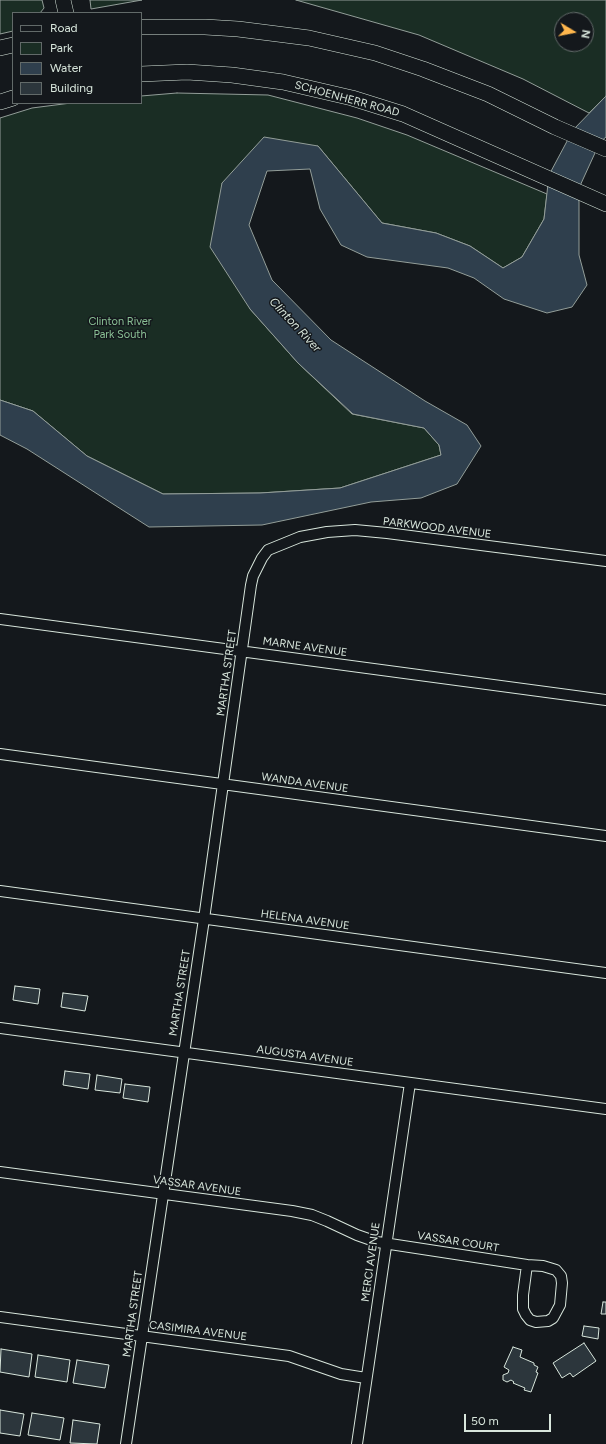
<!DOCTYPE html>
<html>
<head>
<meta charset="utf-8">
<style>
	body { margin:0 }
	#map { position:relative; width:606px; height:1444px; overflow:hidden; background:#14181c; font-family:Figtree,sans-serif }
	canvas { display:block }
	.legend { position:absolute; left:12px; top:12px; width:130px; height:92px; box-sizing:border-box; background:#14181c; border:1px solid #626a69; margin:0; padding:5px 7px; list-style:none; font-size:12px; color:#d8e6dc }
	.legend li { display:flex; align-items:center; gap:8px; height:20px }
	.legend b { width:20px; border:1px solid #626a69 }
	.north { position:absolute; left:554px; top:12px; width:40px; height:40px; box-sizing:border-box; background:#14181c; border:1px solid #626a69; border-radius:50%; rotate:100deg; font-size:11px; font-weight:700; line-height:16px; text-align:center; color:#d8e6dc }
	.north::after { content:''; display:block; margin:auto; width:14px; height:18px; background:#ffb74d; clip-path:polygon(50% 0,100% 100%,50% 72%,0 100%) }
	.scale { position:absolute; left:464px; top:1414px; width:87px; height:18px; box-sizing:border-box; border:2px solid #d8e6dc; border-top:0; padding-left:5px; font-size:12px; line-height:14px; white-space:nowrap; color:#d8e6dc; -webkit-text-stroke:3px #14181c; paint-order:stroke }
</style>
</head>
<body>
<div id="map">
<canvas width="606" height="1444"></canvas>
<ul class="legend">
<li><b style="height:5px;background:#14181c"></b>Road</li>
<li><b style="height:11px;background:#1a2d24"></b>Park</li>
<li><b style="height:11px;background:#2f3f4d"></b>Water</li>
<li><b style="height:11px;background:#2c363c"></b>Building</li>
</ul>
<div class="north">N</div>
<div class="scale">50 m</div>
</div>
<script>
const ctx = document.querySelector('canvas').getContext('2d');
ctx.lineJoin = 'round';
function fill(path, color) { ctx.fillStyle = color; ctx.fill(path, 'evenodd'); }
const poly = rows => new Path2D(rows.map(r => 'M' + r).join(''));
function strokePath(path, color, width, dash) { ctx.strokeStyle = color; ctx.lineWidth = width; ctx.lineCap = dash ? 'butt' : 'round'; ctx.setLineDash(dash || []); ctx.stroke(path); }
function drawText(font, color, halo, rows, align = 'center') {
  ctx.font = font + ' Figtree,sans-serif'; ctx.lineWidth = 3; ctx.setLineDash([]); ctx.textBaseline = 'middle'; ctx.strokeStyle = halo; ctx.fillStyle = color; for (const [text, x, y, turn = 0] of rows) {
    ctx.save(); ctx.translate(x, y); ctx.rotate((+turn || 0) * Math.PI / 180); ctx.textAlign = isNaN(turn) ? turn : align; if (halo) ctx.strokeText(text, 0, 0); ctx.fillText(text, 0, 0); ctx.restore();
  }
}
const green = poly([
	[0,0,42,0,44,8,40,13,13,13,13,31,0,34,0,0],
	[90,0,142,0,91,9,90,0],
	[296,0,606,0,606,96,589,113,523,79,419,35,296,0],
	[562,20,586,20,586,44,562,44,562,20],
	[177,93,268,95,357,118,407,135,547,194,544,219,522,257,503,268,470,246,436,233,382,223,318,146,222,183,250,309,298,363,352,414,424,428,439,445,441,455,340,488,260,493,163,494,87,456,33,411,0,400,0,118,32,108,71,103,141,103,141,96,177,93]
]);
fill(green, '#1a2d24');
strokePath(green, '#939e99', 1);
const water = poly([
	[606,96,606,137,600,142,579,188,579,255,587,285,572,307,547,313,504,299,474,278,448,268,367,257,341,245,320,209,310,169,267,171,249,225,272,280,331,340,425,401,467,425,481,446,457,484,421,498,371,502,262,525,149,527,27,449,0,435,0,400,33,411,87,456,163,494,260,493,340,488,441,455,439,445,424,428,353,414,298,363,250,309,210,247,222,183,264,137,318,146,382,223,436,233,470,246,503,268,522,257,544,219,549,175,573,130,606,96]
]);
fill(water, '#2f3f4d');
strokePath(water, '#939e99', 1);
const building = poly([
	[15,986,40,989,38,1004,13,1000,15,986],
	[63,993,88,996,85,1011,61,1007,63,993],
	[65,1071,90,1074,88,1089,63,1085,65,1071],
	[97,1075,122,1079,120,1093,95,1090,97,1075],
	[125,1084,150,1087,148,1102,123,1098,125,1084],
	[603,1302,606,1302,606,1314,601,1314,603,1302],
	[584,1326,599,1328,598,1339,582,1336,584,1326],
	[584,1343,596,1361,573,1377,570,1373,562,1378,553,1363,584,1343],
	[513,1347,522,1350,520,1357,534,1363,534,1365,538,1367,536,1372,538,1373,531,1392,524,1390,525,1388,513,1383,514,1382,511,1380,507,1382,503,1380,503,1375,508,1373,509,1370,504,1367,513,1347],
	[1,1349,32,1354,29,1377,0,1372,1,1349],
	[38,1355,70,1360,67,1382,35,1377,38,1355],
	[77,1360,109,1365,105,1388,73,1383,77,1360],
	[0,1410,24,1414,20,1436,0,1433,0,1410],
	[32,1413,64,1418,60,1440,28,1435,32,1413],
	[73,1420,100,1424,97,1444,70,1443,73,1420]
]);
fill(building, '#2c363c');
strokePath(building, '#d8e6dc', 1);
const street = poly([
	[0,619,606,700],
	[0,754,606,836],
	[0,891,606,973],
	[0,1028,606,1109],
	[0,1172,292,1211,312,1215,327,1221,357,1235,377,1242,527,1265,523,1295,523,1309,526,1315,530,1320,536,1322,548,1321,553,1318,560,1305,562,1283,561,1276,556,1270,543,1266,527,1265],
	[0,1317,289,1356,341,1374,366,1378],
	[126,1444,204,919,251,585,253,576,262,558,268,550,300,537,327,532,355,530,387,533,606,561],
	[357,1444,410,1083]
]);
const secondary = poly([
	[63,0,66,13],
	[141,27,205,27,238,29,309,38,375,53,423,69,488,94,555,127,606,149],
	[0,48,13,45],
	[141,74,187,72,232,75,283,82,352,98,403,114,606,204],
	[0,102,13,98]
]);
strokePath(street, '#d8e6dc', 12);
strokePath(secondary, '#d8e6dc', 16);
strokePath(street, '#14181c', 10);
strokePath(secondary, '#14181c', 15);
drawText('11px', '#d8e6dc', '#14181c', [
	["SCHOENHERR ROAD",347,99,15],
	["PARKWOOD AVENUE",437,528,7],
	["MARNE AVENUE",305,647,8],
	["MARTHA STREET",227,673,-82],
	["WANDA AVENUE",305,783,8],
	["HELENA AVENUE",305,920,8],
	["MARTHA STREET",180,993,-81],
	["AUGUSTA AVENUE",305,1056,8],
	["VASSAR AVENUE",197,1186,8],
	["VASSAR COURT",458,1242,9],
	["MERCI AVENUE",371,1262,-82],
	["MARTHA STREET",133,1314,-82],
	["CASIMIRA AVENUE",198,1331,7]
]);
drawText('11px', '#8ac095', '#14181c', [
	["Clinton River",120,322],
	["Park South",120,335]
]);
drawText('italic 12px', '#d8e6dc', '#14181c', [
	["Clinton River",295,325,47]
]);
</script>
</body>
</html>
